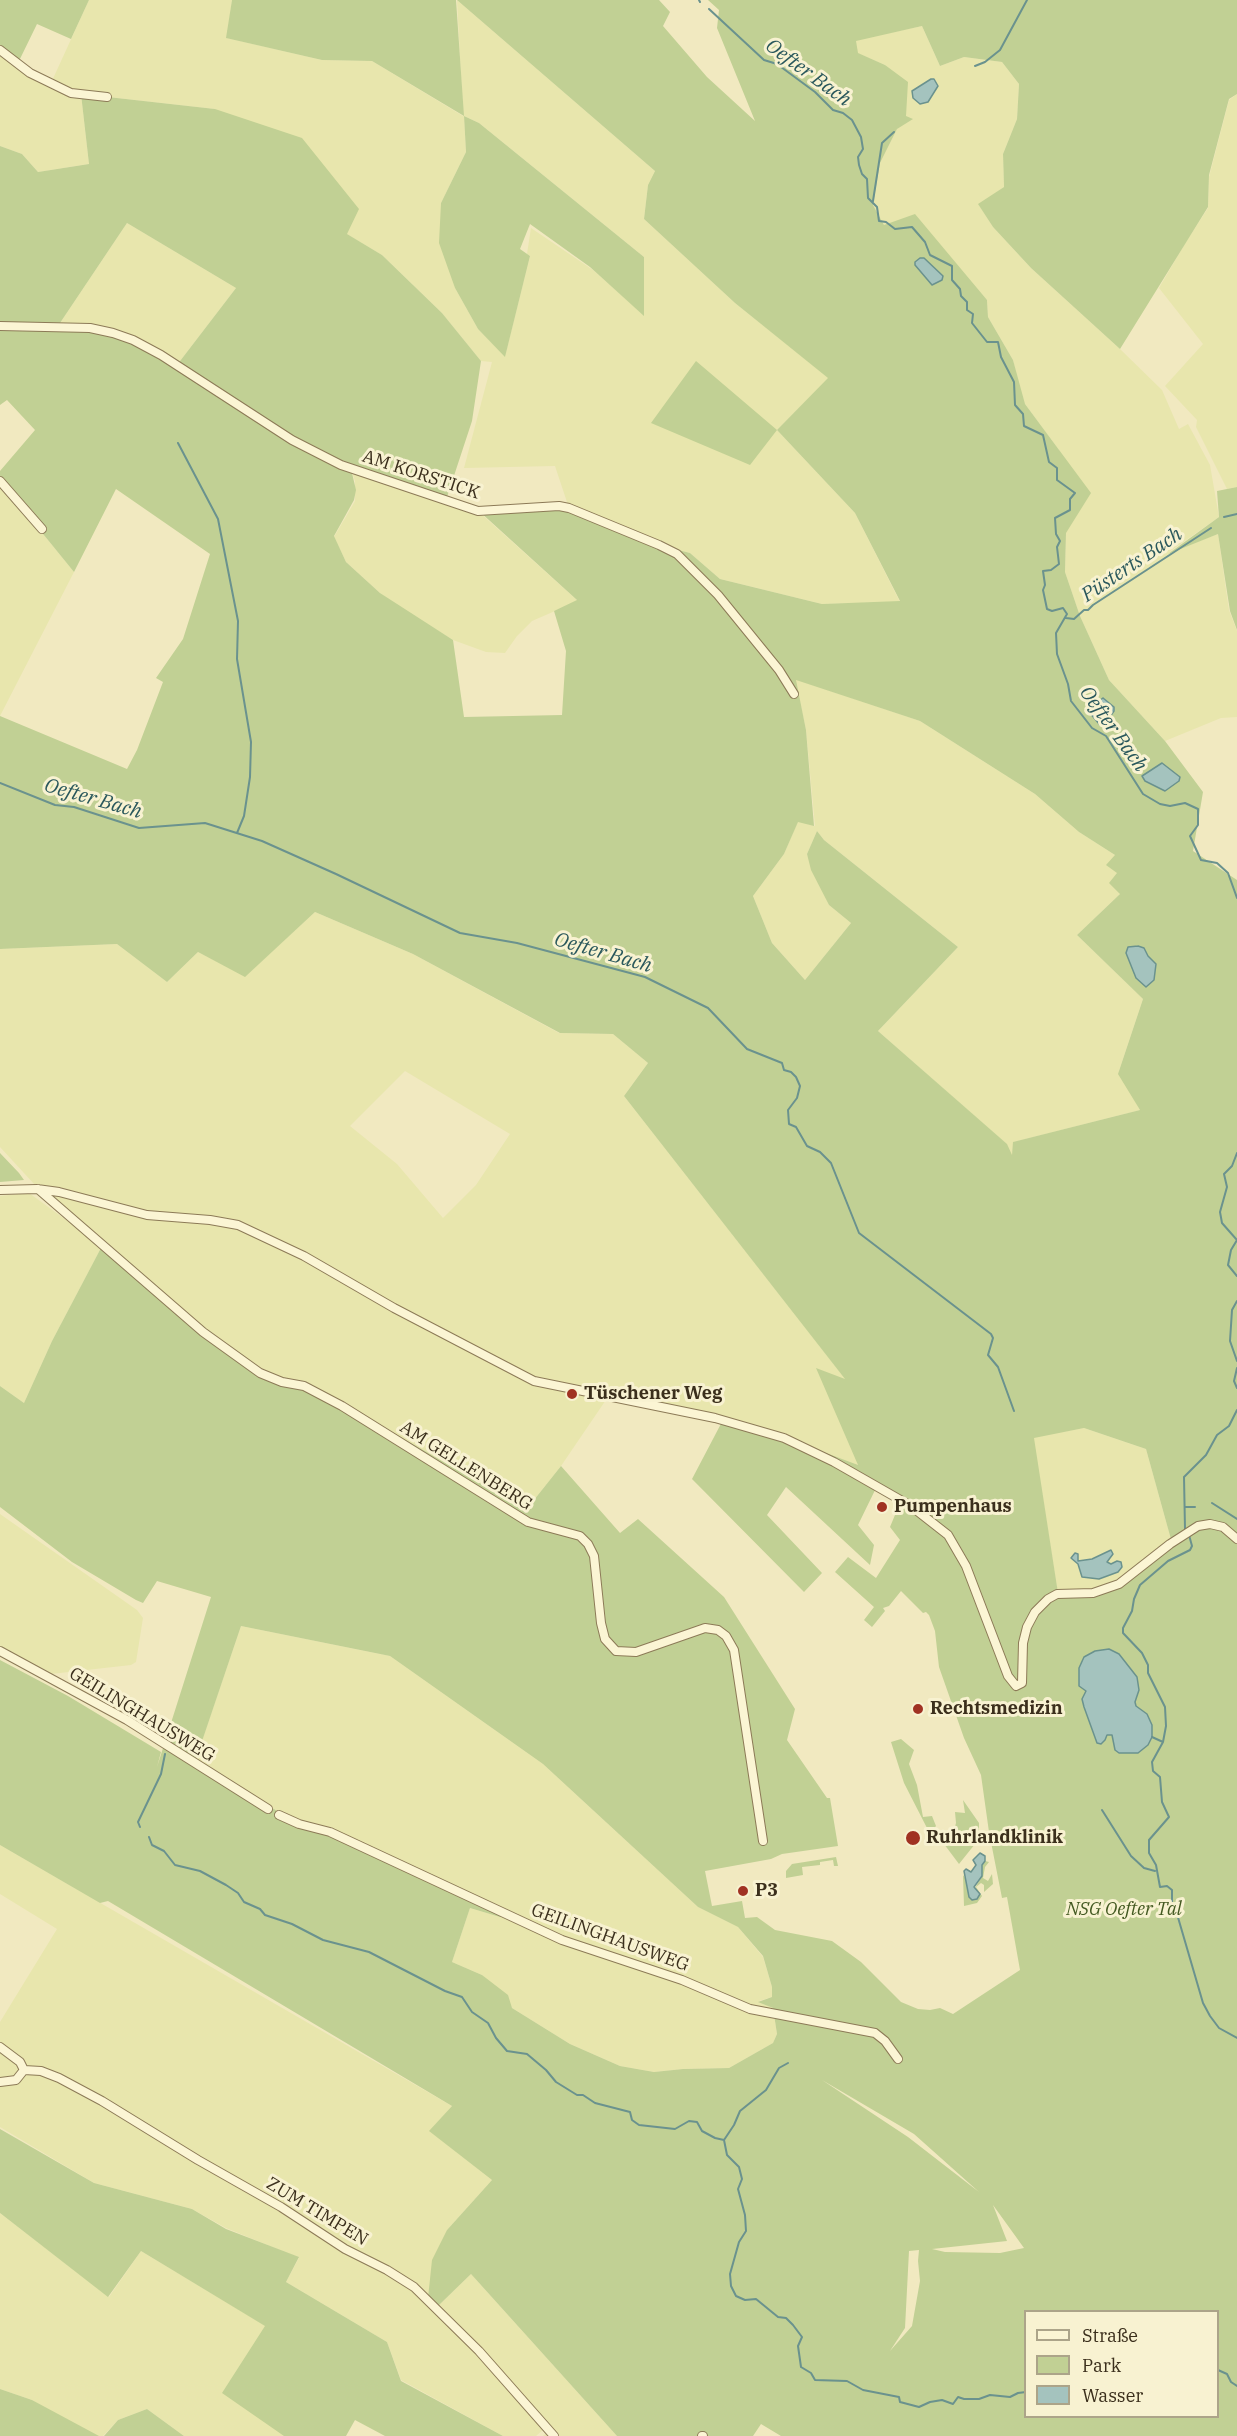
<!DOCTYPE html>
<html>
<head>
<meta charset="utf-8">
<style>
	body { margin:0 }
	#map { position:relative; width:1237px; height:2436px; overflow:hidden; background:#f1e9c0; font-family:"IBM Plex Serif",serif }
	canvas { display:block }
	.legend { position:absolute; left:1024px; top:2310px; width:195px; height:108px; box-sizing:border-box; background:#f8f2d1; border:2px solid #aca489; margin:0; padding:8px 10px; list-style:none; font-size:18px; color:#3b2f1c }
	.legend li { display:flex; align-items:center; gap:12px; height:30px }
	.legend b { width:30px; border:2px solid #aca489 }
</style>
</head>
<body>
<div id="map">
<canvas width="1237" height="2436"></canvas>
<ul class="legend">
<li><b style="height:8px;background:#fbf5d4"></b>Straße</li>
<li><b style="height:16px;background:#c1d094"></b>Park</li>
<li><b style="height:16px;background:#a4c3be"></b>Wasser</li>
</ul>
</div>
<script>
const ctx = document.querySelector('canvas').getContext('2d');
ctx.lineJoin = 'round';
function fill(path, color) { ctx.fillStyle = color; ctx.fill(path, 'evenodd'); }
const poly = rows => new Path2D(rows.map(r => 'M' + r).join(''));
function strokePath(path, color, width, dash) { ctx.strokeStyle = color; ctx.lineWidth = width; ctx.lineCap = dash ? 'butt' : 'round'; ctx.setLineDash(dash || []); ctx.stroke(path); }
function drawText(font, color, halo, rows, align = 'center') {
  ctx.font = font + ' "IBM Plex Serif",serif'; ctx.lineWidth = 6; ctx.setLineDash([]); ctx.textBaseline = 'middle'; ctx.strokeStyle = halo; ctx.fillStyle = color; for (const [text, x, y, turn = 0] of rows) {
    ctx.save(); ctx.translate(x, y); ctx.rotate((+turn || 0) * Math.PI / 180); ctx.textAlign = isNaN(turn) ? turn : align; if (halo) ctx.strokeText(text, 0, 0); ctx.fillText(text, 0, 0); ctx.restore();
  }
}
fill(poly([
	[89,0,232,0,227,38,322,60,372,61,463,116,457,0,655,171,648,185,644,219,735,303,829,378,777,430,855,513,900,602,822,604,720,579,690,553,659,545,569,508,555,466,464,468,492,362,481,361,442,313,382,255,346,234,215,109,81,94,89,164,38,172,22,154,0,146,0,49,51,83],
	[464,116,479,123,644,257,643,314,593,270,531,228,527,254,530,256,505,356,478,329,455,288,441,203,466,152],
	[922,26,940,66,964,57,1002,62,1019,84,1017,119,1003,154,1004,187,979,205,993,227,1031,268,1120,349,1162,390,1179,429,1188,424,1210,465,1219,517,1169,552,1218,534,1229,610,1237,631,1237,717,1221,718,1165,741,1109,680,1080,616,1065,572,1066,533,1059,450,1022,400,1013,360,988,317,987,300,884,225,873,205,880,163,897,129,906,116,885,65,857,53,855,40],
	[1237,94,1237,487,1227,489,1196,427,1197,420,1165,386,1203,344,1159,288,1184,245,1208,208,1209,177,1229,100],
	[127,223,236,288,177,365,58,326],
	[351,469,478,511,578,601,532,621,517,636,505,653,486,652,453,640,399,607,380,593,346,562,334,537,355,501,355,481],
	[0,481,74,572,0,716],
	[795,679,920,721,1035,794,1079,832,1115,855,1120,894,1077,935,1143,999,1119,1071,1140,1110,1014,1142,1012,1157,1006,1144,878,1031,958,947,824,840,817,831,807,854,829,905,851,923,805,980,772,943,753,896,784,854,798,821,815,826,806,730],
	[315,912,413,954,559,1033,613,1034,648,1063,624,1096,847,1381,858,1466,770,1432,610,1394,561,1466,526,1510,346,1405,267,1374,204,1331,35,1185,0,1147,0,949,117,944,167,982,198,952,245,976],
	[405,1071,510,1134,476,1185,443,1218,397,1164,350,1126],
	[29,1193,102,1246,52,1341,24,1403,0,1386,0,1196],
	[1084,1428,1146,1449,1172,1543,1132,1574,1102,1589,1058,1594,1033,1437],
	[0,1514,137,1610,143,1618,136,1662,131,1665,51,1674,0,1649],
	[241,1626,390,1656,543,1764,698,1907,738,1927,763,1957,772,1987,772,1997,759,2001,773,2008,777,2034,773,2043,729,2068,683,2069,654,2072,620,2066,570,2044,512,2008,482,1975,452,1962,470,1908,500,1917,288,1818,196,1758],
	[0,1845,452,2106,430,2131,492,2180,447,2230,437,2307,471,2274,617,2436,543,2436,548,2432,544,2429,536,2436,503,2436,401,2380,387,2342,286,2282,299,2258,226,2228,192,2209,94,2183,0,2127,0,2022,57,1929,0,1894],
	[0,2213,109,2297,141,2251,266,2326,285,2436,184,2436,147,2409,118,2420,103,2436,90,2436,32,2400,0,2389]
]), '#e8e6ad');
fill(poly([
	[0,0,89,0,71,39,37,24,18,63,0,49],
	[232,0,456,0,464,116,479,123,644,257,644,316,590,267,530,224,520,249,530,256,505,357,478,329,455,288,439,243,441,203,466,152,464,116,372,61,322,60,226,38],
	[457,0,659,0,670,12,663,26,707,77,755,121,717,28,719,10,708,0,1237,0,1237,94,1229,99,1209,175,1208,207,1120,349,1031,268,993,227,978,204,1004,187,1003,154,1017,119,1019,84,1002,62,964,57,940,66,922,26,856,41,858,53,885,65,908,82,906,116,913,119,897,129,880,163,873,205,884,225,915,214,987,300,988,317,1013,360,1025,404,1091,493,1066,533,1065,572,1080,616,1109,680,1165,741,1203,792,1193,851,1237,880,1237,2436,781,2436,761,2424,753,2436,617,2436,471,2274,437,2307,428,2298,432,2260,447,2230,492,2180,429,2131,452,2106,108,1901,100,1903,0,1845,0,1660,68,1696,161,1752,157,1767,211,1597,157,1581,143,1603,136,1600,72,1562,0,1507,0,1386,24,1403,52,1341,102,1246,245,1365,346,1405,526,1510,561,1466,620,1533,638,1519,724,1597,795,1709,787,1740,827,1798,830,1798,838,1846,782,1854,771,1859,705,1871,712,1906,742,1901,745,1918,757,1917,775,1930,832,1941,861,1962,901,2002,918,2009,930,2010,940,2008,953,2014,1020,1970,1007,1897,1002,1898,989,1832,981,1775,964,1738,939,1667,935,1631,929,1615,926,1612,923,1613,901,1591,889,1606,883,1608,885,1611,872,1627,864,1620,874,1607,835,1572,848,1557,876,1578,900,1540,890,1527,902,1498,878,1484,858,1525,874,1545,870,1565,786,1487,767,1515,822,1573,804,1592,692,1479,724,1418,770,1432,858,1465,816,1368,845,1379,624,1096,648,1063,613,1034,560,1033,413,954,315,912,245,977,198,952,167,982,117,944,0,949,0,716,127,769,137,750,163,682,156,678,183,639,210,554,116,489,74,572,0,481,0,471,35,430,7,400,0,405,0,146,22,154,38,172,89,164,81,94,215,109,302,138,359,209,347,234,382,255,442,313,481,361,472,421,447,497,351,469,356,490,354,500,334,536,346,562,380,593,453,640,464,717,562,715,566,651,554,611,577,600,479,511,559,506,659,545,690,553,720,579,822,604,900,601,855,513,777,430,750,465,651,423,696,361,777,430,828,378,735,303,644,219,648,185,655,171],
	[127,223,236,288,177,365,113,333,58,326],
	[796,680,920,721,1035,794,1079,832,1115,855,1106,865,1117,873,1109,883,1120,894,1077,935,1143,999,1118,1074,1140,1110,1013,1142,1012,1155,1007,1144,878,1031,958,947,824,840,817,831,807,854,811,870,829,905,851,923,805,980,772,943,753,896,784,854,798,822,814,826,806,730],
	[1084,1428,1146,1449,1172,1543,1124,1581,1086,1591,1058,1593,1034,1438],
	[241,1626,390,1656,543,1764,698,1907,738,1927,763,1956,772,1987,772,1997,758,2002,773,2008,777,2034,773,2043,729,2068,683,2069,654,2072,620,2066,570,2044,512,2008,508,1995,482,1975,452,1962,470,1908,500,1917,509,1914,343,1835,288,1818,196,1759],
	[822,2080,914,2134,979,2192,908,2137],
	[993,2205,1024,2248,1000,2253,945,2252,932,2249,1007,2241],
	[919,2250,918,2261,920,2281,912,2326,890,2351,905,2328,909,2251],
	[1026,2312,1218,2312,1218,2416,1026,2416],
	[1237,487,1237,630,1230,611,1218,534,1168,554,1219,517,1217,491],
	[0,1153,19,1173,24,1180,0,1182],
	[901,1739,914,1750,909,1764,917,1785,923,1817,932,1816,936,1826,932,1831,927,1828,904,1783,891,1742],
	[963,1800,979,1823,979,1839,959,1864,941,1840,954,1830,956,1823,955,1812,965,1813],
	[836,1857,838,1866,834,1866,833,1860,820,1862,820,1865,802,1867,803,1875,786,1878,786,1871,792,1864],
	[985,1861,989,1862,985,1867,983,1878,988,1881,992,1874,993,1884,984,1892,984,1885,981,1883,976,1887,982,1896,977,1903,964,1906,963,1875,974,1890,982,1876,982,1865],
	[0,2129,94,2183,192,2209,226,2229,299,2257,286,2282,387,2342,401,2381,503,2436,385,2436,355,2420,346,2436,284,2436,222,2393,265,2326,141,2251,108,2297,0,2213],
	[0,2389,32,2400,99,2436,0,2436],
	[147,2409,184,2436,104,2436,118,2420]
]), '#c1d094');
const water = poly([
	[931,79,934,79,938,86,928,102,920,104,913,98,912,91,931,79],
	[920,258,924,258,943,276,942,280,932,285,915,265,915,262,920,258],
	[1103,698,1114,707,1114,711,1104,725,1100,725,1089,712,1090,707,1103,698],
	[1162,763,1180,777,1179,781,1165,791,1145,781,1142,776,1162,763],
	[1138,946,1144,948,1148,956,1156,964,1154,980,1146,987,1136,978,1126,953,1128,947,1138,946],
	[1111,1550,1113,1554,1107,1562,1111,1564,1117,1561,1121,1562,1122,1567,1118,1572,1099,1579,1082,1577,1078,1564,1071,1558,1075,1553,1078,1554,1078,1561,1092,1559,1111,1550],
	[1109,1649,1119,1654,1137,1677,1139,1690,1135,1702,1136,1706,1147,1714,1152,1725,1152,1737,1148,1745,1138,1753,1119,1753,1115,1750,1112,1735,1107,1735,1105,1740,1101,1744,1097,1743,1084,1707,1082,1699,1086,1691,1079,1686,1079,1668,1084,1657,1095,1651,1109,1649],
	[980,1853,985,1856,985,1861,982,1865,982,1876,974,1887,980,1894,977,1899,972,1900,969,1897,964,1871,966,1869,971,1872,976,1865,973,1860,980,1853]
]);
fill(water, '#a4c3be');
strokePath(water, '#6a928e', 1.5);
strokePath(poly([
	[699,0,700,2],
	[709,9,764,60,777,64,815,92,833,110,843,113,852,120,861,137,863,149,858,157,859,165,862,174,867,179,868,198,877,207,879,221,886,222,895,229,912,227,925,242,930,255,952,266,952,280,960,289,961,296,967,302,967,310,973,314,972,323,987,342,998,342,1001,357,1014,382,1015,405,1023,414,1024,426,1043,435,1049,462,1057,468,1057,480,1075,493,1070,499,1070,510,1055,518,1056,534,1060,541,1057,547,1059,564,1051,570,1043,571,1045,585,1043,590,1047,609,1052,611,1063,608,1067,614,1056,633,1057,654,1068,684,1071,701,1092,728,1106,736,1143,794,1160,804,1170,806,1185,803,1198,809,1198,825,1190,836,1201,860,1217,863,1228,873,1237,898],
	[975,66,985,62,1000,50,1027,0],
	[873,201,882,143,894,132],
	[178,443,218,519,238,621,237,659,251,742,250,777,244,816,237,833],
	[1224,517,1237,514],
	[1066,618,1074,619,1084,610,1088,610,1093,605,1211,528],
	[0,783,55,805,74,807,139,828,205,823,262,841,336,874,460,933,517,943,645,977,708,1008,747,1049,782,1063,784,1070,791,1072,796,1077,800,1086,797,1098,788,1110,789,1124,796,1127,807,1146,820,1152,831,1163,859,1233,991,1334,993,1338,988,1355,998,1367,1014,1411],
	[1237,1153,1232,1166,1224,1174,1227,1187,1220,1212,1222,1223,1237,1240,1231,1250,1228,1265,1237,1276],
	[1237,1301,1232,1310,1230,1341,1237,1361],
	[1237,1368,1234,1381,1237,1388],
	[1212,1503,1237,1519],
	[1186,1507,1195,1507],
	[1185,1529,1184,1477,1206,1455,1217,1435,1229,1426,1237,1410],
	[1189,1535,1192,1546,1190,1550,1168,1561,1140,1585,1134,1599,1132,1611,1123,1628,1123,1633,1142,1653,1148,1665,1148,1673,1165,1707,1166,1726,1163,1742,1152,1762,1153,1771,1160,1777,1162,1802,1169,1817,1149,1840,1149,1853,1156,1865,1160,1887,1167,1886,1172,1890,1172,1908,1177,1914,1203,2003,1210,2016,1219,2028,1237,2038],
	[1152,1737,1163,1742],
	[1102,1810,1131,1856,1144,1868,1155,1871],
	[140,1827,138,1822,161,1774,165,1754],
	[149,1837,152,1845,164,1851,175,1865,200,1871,226,1885,238,1893,244,1902,260,1909,265,1915,292,1924,323,1940,369,1952,445,1991,462,1997,472,2012,488,2023,496,2038,507,2051,527,2054,546,2070,556,2082,577,2095,583,2095,595,2103,630,2112,632,2120,639,2125,675,2129,689,2121,697,2122,702,2131,715,2138,724,2140,727,2155,739,2167,742,2179,738,2189,745,2215,746,2231,739,2242,730,2274,731,2286,736,2296,745,2300,756,2299,778,2317,786,2318,793,2325,802,2337,798,2346,801,2367,811,2373,815,2380,847,2381,863,2390,899,2397,900,2402,919,2407,930,2402,942,2400,953,2404,958,2397,964,2399,979,2399,990,2395,1010,2397,1018,2393,1026,2392],
	[724,2140,734,2125,740,2111,766,2090,779,2068,788,2063],
	[1218,2370,1227,2374,1231,2382,1237,2386]
]), '#6a928e', 2);
const minor = poly([
	[0,50,30,73,71,93,107,97],
	[0,326,90,328,113,333,133,340,161,355,292,440,341,465,478,511,559,506,569,508,659,545,677,554,718,595,779,670,794,694],
	[0,481,42,529],
	[38,1189,203,1332,260,1373,282,1382,304,1386,342,1406,528,1522,580,1536,588,1544,594,1556,601,1623,605,1639,616,1651,636,1652,705,1628,718,1630,726,1636,734,1650,763,1841],
	[0,1190,37,1189,59,1192,147,1215,210,1220,238,1225,304,1256,394,1308,534,1381,715,1418,784,1438,834,1462,911,1506,948,1535,966,1566,1008,1676,1016,1686,1022,1683,1023,1643,1027,1627,1035,1612,1048,1599,1057,1594,1093,1593,1119,1584,1170,1544,1198,1526,1210,1524,1223,1527,1237,1539],
	[0,1651,127,1720,268,1809],
	[279,1815,299,1824,330,1832,562,1940,682,1980,750,2009,875,2033,885,2041,898,2059],
	[0,2047,20,2062,24,2070],
	[24,2070,41,2071,59,2078,102,2101,198,2160,281,2207,345,2249,387,2270,414,2287,479,2351,554,2436],
	[0,2082,16,2080,24,2070],
	[702,2436,703,2436]
]);
strokePath(minor, '#8c7a57', 10);
strokePath(minor, '#fbf5d4', 8);
for (const [x, y, r, color] of [
	[572,1394,6,"#a03222"],
	[882,1507,6,"#a03222"],
	[918,1709,6,"#a03222"],
	[913,1838,8,"#a03222"],
	[743,1891,6,"#a03222"]
]) { const dot = new Path2D(); dot.arc(x, y, r, 0, 2 * Math.PI); ctx.fillStyle = color; ctx.fill(dot); strokePath(dot, '#f8f2d1', 2); }
drawText('18px', '#3b2f1c', '#f8f2d1', [
	["AM KORSTICK",421,475,18],
	["AM GELLENBERG",466,1466,32],
	["GEILINGHAUSWEG",142,1715,31],
	["GEILINGHAUSWEG",610,1938,20],
	["ZUM TIMPEN",317,2212,31]
]);
drawText('bold 18px', '#3b2f1c', '#f8f2d1', [
	["Tüschener Weg",584,1394],
	["Pumpenhaus",894,1507],
	["Rechtsmedizin",930,1709],
	["Ruhrlandklinik",926,1838],
	["P3",755,1891]
], 'left');
drawText('italic 18px', '#435921', '#f8f2d1', [
	["NSG Oefter Tal",1124,1910]
]);
drawText('italic 20px', '#2a585c', '#f8f2d1', [
	["Oefter Bach",808,73,36],
	["Püsterts Bach",1132,565,-34],
	["Oefter Bach",1113,729,54],
	["Oefter Bach",93,799,16],
	["Oefter Bach",603,953,16]
]);
</script>
</body>
</html>
